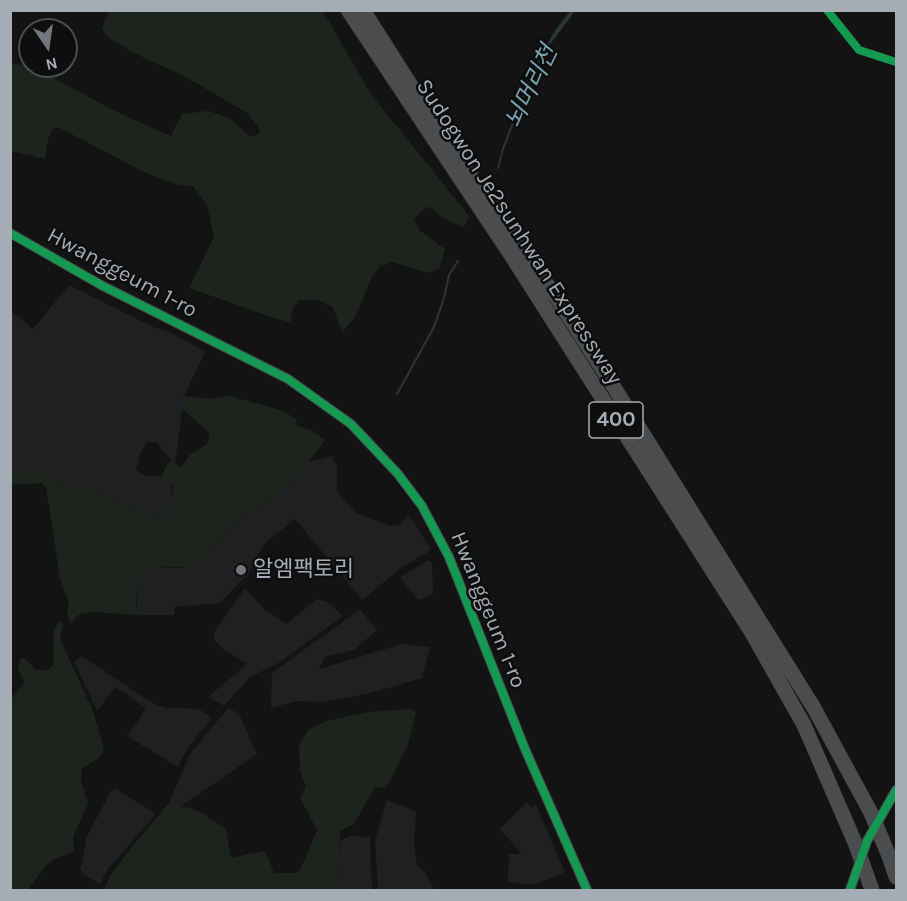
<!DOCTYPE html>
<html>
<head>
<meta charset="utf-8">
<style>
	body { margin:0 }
	#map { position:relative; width:907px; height:901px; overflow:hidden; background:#131314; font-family:Karla,sans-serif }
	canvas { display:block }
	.frame { position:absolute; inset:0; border:12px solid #a4adb5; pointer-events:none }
	.north { position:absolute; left:18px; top:18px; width:60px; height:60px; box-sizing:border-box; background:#0e0e0f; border:2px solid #4a4e51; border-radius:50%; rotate:167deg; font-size:16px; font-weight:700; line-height:24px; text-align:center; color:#a4adb5 }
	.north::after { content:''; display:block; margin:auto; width:21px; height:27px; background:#71777d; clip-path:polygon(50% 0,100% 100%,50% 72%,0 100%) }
</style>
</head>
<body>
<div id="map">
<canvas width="907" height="901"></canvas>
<div class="frame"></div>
<div class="north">N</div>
</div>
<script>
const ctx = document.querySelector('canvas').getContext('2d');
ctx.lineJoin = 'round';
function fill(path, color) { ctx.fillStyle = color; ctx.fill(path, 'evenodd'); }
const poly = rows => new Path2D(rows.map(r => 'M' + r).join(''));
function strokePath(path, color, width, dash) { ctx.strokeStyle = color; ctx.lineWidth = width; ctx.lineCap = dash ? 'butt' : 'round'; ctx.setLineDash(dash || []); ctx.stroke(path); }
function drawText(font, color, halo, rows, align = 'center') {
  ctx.font = font + ' Karla,"Noto Sans KR",sans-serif'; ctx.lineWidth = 5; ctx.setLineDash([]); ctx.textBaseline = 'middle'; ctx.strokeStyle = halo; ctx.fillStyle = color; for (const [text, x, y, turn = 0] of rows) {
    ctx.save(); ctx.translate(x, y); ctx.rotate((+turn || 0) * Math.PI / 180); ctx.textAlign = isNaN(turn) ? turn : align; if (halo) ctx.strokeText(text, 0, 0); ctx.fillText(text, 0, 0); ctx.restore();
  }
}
fill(poly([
	[69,285,153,327,172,333,205,352,184,396,175,465,157,443,148,441,139,455,140,460,135,470,146,476,162,476,172,483,171,505,165,521,94,492,69,489,53,479,11,470,10,310,33,329],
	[332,456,337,467,337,491,356,513,390,526,399,525,409,515,431,549,428,552,401,568,362,600,295,519,264,544,248,574,220,603,175,607,174,615,142,615,142,611,137,608,137,580,146,568,181,568,201,562,233,525,292,483,306,463],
	[429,560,432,562,433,595,418,600,400,577],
	[245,588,264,609,286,624,317,599,327,602,343,616,277,664,250,677,224,706,208,697,245,666,245,663,223,649,214,639,214,632],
	[360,609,377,630,354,650,325,657,319,669,402,644,430,647,422,678,367,694,323,702,297,701,271,708,272,673],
	[82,656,152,703,166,708,199,709,212,718,187,749,178,767,127,736,146,709,131,697,115,687,97,711,74,662],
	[229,707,240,716,257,754,180,807,169,803,190,754],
	[116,789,156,814,108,869,100,884,83,874,80,868,83,861,86,838,111,791],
	[387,800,416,811,414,843,417,866,425,872,434,890,378,890,375,840],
	[527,802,532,808,536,805,565,872,533,885,508,882,509,854,522,854,500,829],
	[350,836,370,837,372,890,337,890,341,864,341,840]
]), '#202022');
fill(poly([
	[109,10,323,11,370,93,469,216,464,227,444,219,432,208,427,207,414,218,419,230,445,249,439,269,427,273,393,262,380,266,372,277,355,317,342,333,333,307,318,300,299,300,293,308,290,322,274,318,189,288,214,237,207,205,193,186,179,185,146,173,58,127,53,129,48,139,45,159,11,151,11,63,33,67,119,113,171,136,182,114,208,111,229,118,251,137,260,133,259,128,247,113,184,76,136,54,106,36,102,28],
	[184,396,210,399,229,396,281,410,296,419,297,426,313,431,325,440,292,483,233,525,201,562,188,567,146,568,137,580,136,606,142,610,142,615,91,612,78,615,70,624,67,612,69,603,60,578,46,487,41,483,11,485,11,470,27,471,48,476,69,489,72,484,94,492,165,521,174,488,172,483,162,476,167,464,171,461,179,467,182,466,190,455,207,444,209,438,209,432,182,409],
	[59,620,63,625,60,639,93,711,104,749,100,757,81,770,81,781,88,803,73,837,74,852,56,858,45,866,28,890,11,890,11,699,25,682,18,670,20,659,24,658,36,670,47,670,53,665,53,632],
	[409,709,416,712,408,745,386,788,375,787,354,824,340,831,341,864,337,890,104,890,110,876,130,849,169,803,199,811,226,829,231,858,265,851,274,873,296,873,300,870,317,830,300,798,306,787,300,771,299,747,303,738,308,730,326,721,368,712]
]), '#1d241e');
fill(poly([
	[570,11,575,11,551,43,521,105,519,103,531,75,554,32]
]), '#2a3639');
strokePath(poly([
	[498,168,503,149,521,102],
	[397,394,434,327,444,298,449,275,458,261]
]), '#2a3639', 2);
strokePath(poly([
	[827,10,859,50,896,62]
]), '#484a4c', 8);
strokePath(poly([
	[10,233,101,285,288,379,351,424,398,474,422,506,449,557,525,749,587,890],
	[850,890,867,841,896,790]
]), '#484a4c', 10);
strokePath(poly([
	[348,10,511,255,752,633,804,725,856,845],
	[363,10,445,139,558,300,612,384,814,708,871,813],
	[889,856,896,877]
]), '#4a4c4e', 15);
strokePath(poly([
	[871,813,889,856],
	[856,845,872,890]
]), '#4a4c4e', 15);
strokePath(poly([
	[827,10,859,50,896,62],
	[10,233,101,285,288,379,351,424,398,474,422,506,449,557,525,749,587,890],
	[850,890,867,841,896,790]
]), '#139951', 8);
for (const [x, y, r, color] of [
	[241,570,6,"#71777d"]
]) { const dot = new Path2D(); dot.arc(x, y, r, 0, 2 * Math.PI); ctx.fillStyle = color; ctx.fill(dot); strokePath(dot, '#0e0e0f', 2); }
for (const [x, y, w] of [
	[616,420,54]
]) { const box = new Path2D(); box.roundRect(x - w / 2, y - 18, w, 36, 4.5); ctx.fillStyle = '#0e0e0f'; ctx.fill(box); strokePath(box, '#a4adb5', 1.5); }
drawText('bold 21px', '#a4adb5', null, [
	["400",616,420]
]);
drawText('22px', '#a4adb5', '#0e0e0f', [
	["Sudogwon Je2sunhwan Expressway",519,232,57],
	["Hwanggeum 1-ro",122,273,28],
	["Hwanggeum 1-ro",488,610,68]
]);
drawText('22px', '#a4adb5', '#0e0e0f', [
	["알엠팩토리",253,570]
], 'left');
drawText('italic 24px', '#7aa4b1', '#0e0e0f', [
	["뇌머리천",532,87,-64]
]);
</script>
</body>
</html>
